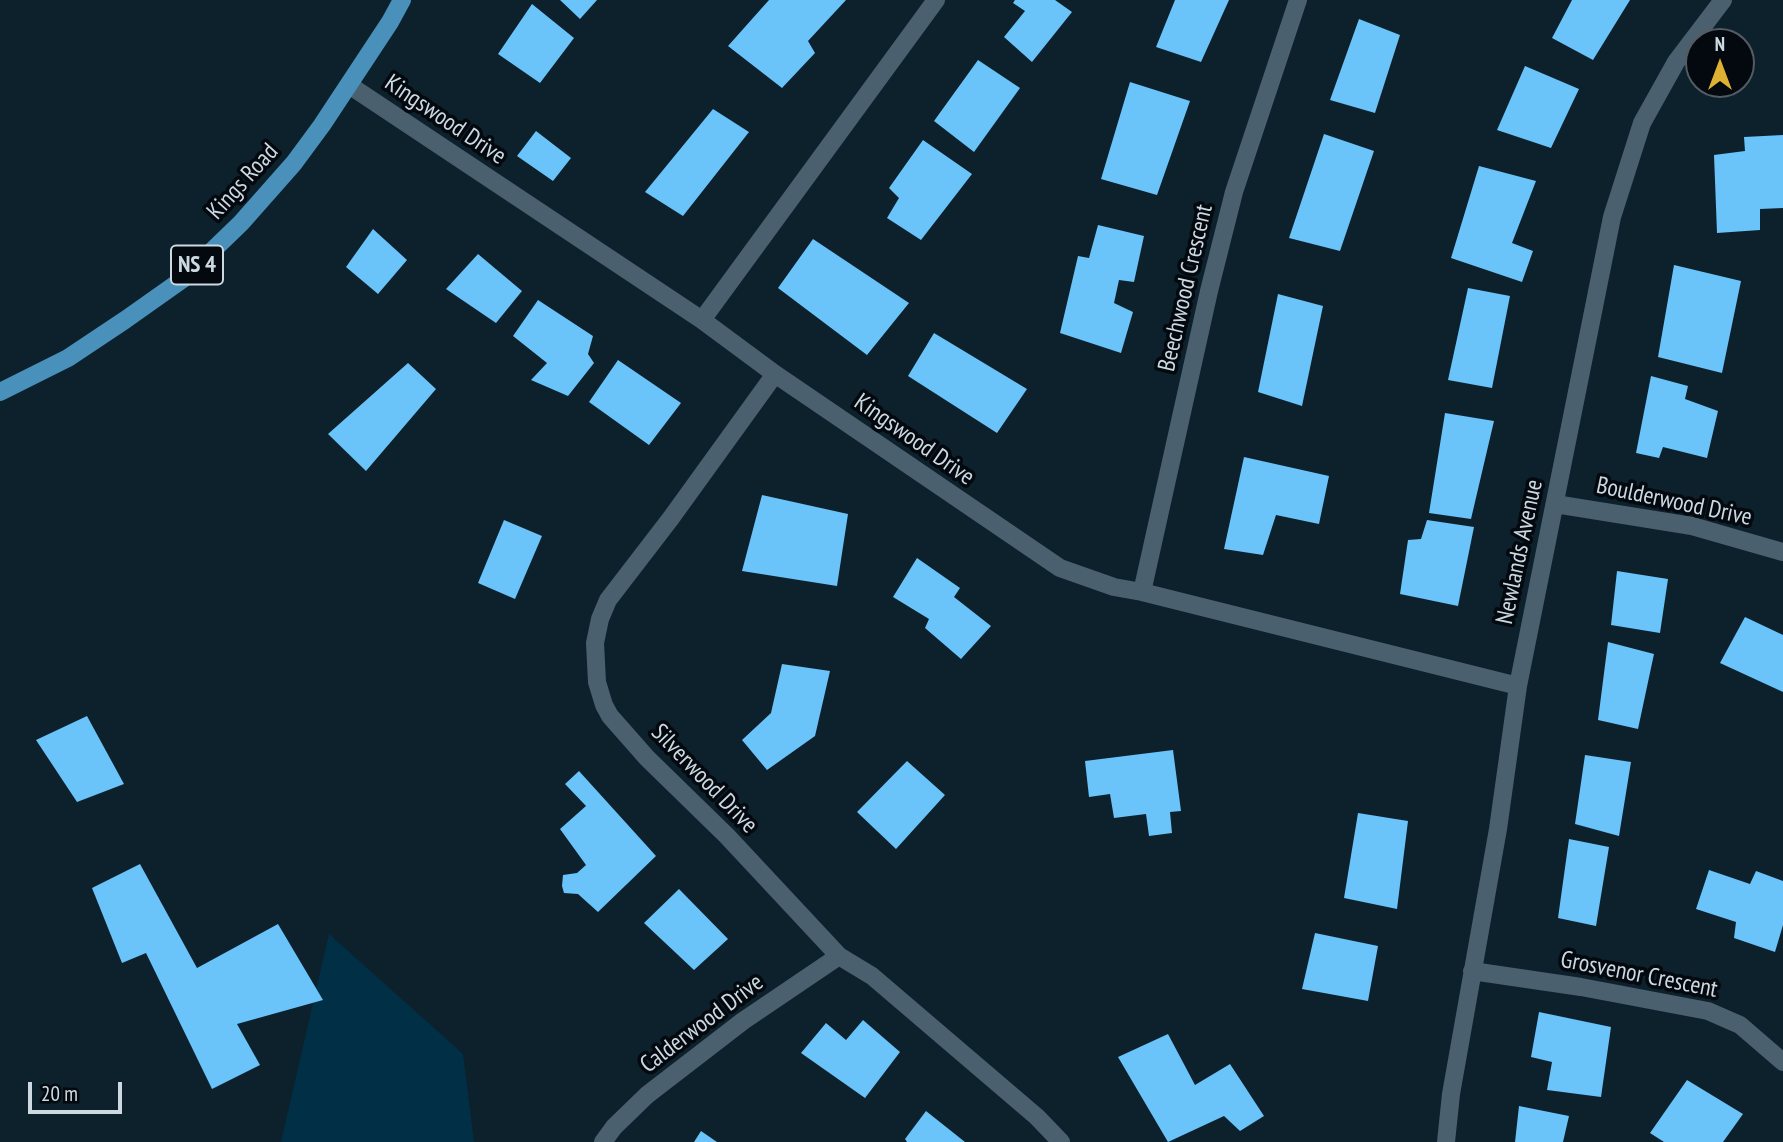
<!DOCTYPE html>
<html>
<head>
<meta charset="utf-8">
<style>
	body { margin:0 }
	#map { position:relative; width:1783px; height:1142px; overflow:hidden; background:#0d212d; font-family:"PT Sans Narrow",sans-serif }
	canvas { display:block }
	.north { position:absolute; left:1685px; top:28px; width:70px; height:70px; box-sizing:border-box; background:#03090f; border:2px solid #545c63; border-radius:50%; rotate:0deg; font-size:19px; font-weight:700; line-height:28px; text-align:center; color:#cdd9e1 }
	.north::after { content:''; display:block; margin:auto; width:24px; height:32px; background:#dfb133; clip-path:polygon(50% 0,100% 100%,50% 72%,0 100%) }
	.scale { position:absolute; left:28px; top:1082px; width:94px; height:32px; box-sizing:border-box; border:4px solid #cdd9e1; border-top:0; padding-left:9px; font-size:21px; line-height:24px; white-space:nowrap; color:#cdd9e1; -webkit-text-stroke:5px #03090f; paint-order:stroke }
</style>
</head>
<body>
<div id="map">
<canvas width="1783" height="1142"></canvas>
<div class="north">N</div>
<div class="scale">20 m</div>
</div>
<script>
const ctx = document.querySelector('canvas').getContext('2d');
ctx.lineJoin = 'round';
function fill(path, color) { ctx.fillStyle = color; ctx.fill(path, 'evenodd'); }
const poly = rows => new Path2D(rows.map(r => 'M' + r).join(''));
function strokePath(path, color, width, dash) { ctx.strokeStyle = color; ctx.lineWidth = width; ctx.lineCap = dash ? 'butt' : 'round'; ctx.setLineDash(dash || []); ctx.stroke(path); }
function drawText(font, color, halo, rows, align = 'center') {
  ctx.font = font + ' "PT Sans Narrow",sans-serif'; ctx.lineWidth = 7; ctx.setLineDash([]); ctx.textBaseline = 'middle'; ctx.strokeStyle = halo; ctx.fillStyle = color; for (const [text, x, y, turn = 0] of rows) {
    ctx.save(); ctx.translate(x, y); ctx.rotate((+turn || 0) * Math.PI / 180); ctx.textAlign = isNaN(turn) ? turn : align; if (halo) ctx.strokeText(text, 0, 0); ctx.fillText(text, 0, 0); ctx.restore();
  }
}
fill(poly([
	[329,934,463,1054,474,1142,281,1142]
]), '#012f46');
fill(poly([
	[560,0,597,0,580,19],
	[769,0,846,0,808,41,815,53,782,88,728,46],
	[1015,0,1055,0,1072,12,1032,62,1004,37,1025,11,1013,3],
	[1175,0,1229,0,1201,62,1156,47],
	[1572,0,1630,0,1593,60,1552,38],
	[532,4,574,38,540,83,498,54],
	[1359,19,1400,35,1375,113,1330,100],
	[978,60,1020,88,974,152,934,121],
	[1525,66,1579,89,1551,148,1497,130],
	[1130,82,1190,101,1157,195,1101,179],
	[713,109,749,132,683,216,645,192],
	[536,131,571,158,553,181,517,156],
	[1324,134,1374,151,1340,251,1289,238],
	[1783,135,1783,208,1760,209,1760,230,1717,233,1714,155,1745,151,1744,137],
	[923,140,972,174,921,240,887,218,899,198,889,188],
	[1479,166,1536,181,1512,243,1533,251,1522,282,1451,258],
	[1098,225,1144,236,1134,282,1119,280,1114,303,1133,312,1121,353,1060,333,1078,256,1089,258],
	[373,229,407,260,378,294,346,267],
	[813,239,909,303,867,355,778,288],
	[478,254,522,291,496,323,446,289],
	[1674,265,1741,281,1722,373,1658,357],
	[1468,288,1510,296,1492,388,1448,380],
	[1278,294,1323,306,1302,406,1258,392],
	[538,300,593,336,588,354,594,363,568,396,531,380,547,363,513,336],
	[934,333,1027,389,997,433,908,376],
	[618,360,681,403,649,445,589,402],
	[408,363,436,389,366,471,328,434],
	[1651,376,1688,386,1685,399,1718,411,1707,458,1663,447,1659,458,1636,453],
	[1445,413,1494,421,1471,519,1429,513],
	[1244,457,1329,476,1319,524,1276,515,1263,555,1224,549],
	[762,495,848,514,837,586,742,571],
	[504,520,542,536,515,599,478,583],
	[1427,520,1474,527,1458,606,1400,594,1408,540,1421,539],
	[917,558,960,588,954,597,991,626,961,659,925,628,929,619,893,597],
	[1617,571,1668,579,1660,633,1611,625],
	[1745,617,1783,635,1783,692,1720,663],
	[1608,642,1654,654,1638,729,1598,720],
	[782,664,830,671,815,736,767,770,742,740,771,713],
	[87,716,124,784,77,802,36,740],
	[1173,750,1181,811,1170,812,1172,833,1149,836,1146,814,1114,818,1110,794,1089,797,1085,761],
	[1585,755,1631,762,1619,836,1575,824],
	[907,761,945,795,896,849,857,812],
	[579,771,656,856,598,912,578,894,564,893,562,886,563,875,577,873,586,865,560,829,586,806,565,784],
	[1358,813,1408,821,1397,909,1344,898],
	[1569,839,1609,847,1596,926,1558,918],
	[140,864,197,968,278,924,323,1000,237,1024,260,1065,212,1089,146,953,122,963,92,888],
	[1709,870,1750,884,1756,871,1783,881,1783,925,1775,952,1734,938,1736,922,1696,909],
	[679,889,728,939,694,970,644,923],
	[1315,933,1378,946,1368,1001,1302,989],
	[1539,1012,1611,1027,1601,1097,1547,1090,1552,1062,1531,1057],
	[863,1020,900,1052,865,1098,801,1053,826,1023,846,1040],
	[1168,1034,1195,1085,1230,1064,1264,1116,1240,1131,1224,1116,1168,1142,1118,1057],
	[1687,1080,1743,1114,1723,1142,1664,1142,1650,1133],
	[1519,1106,1569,1116,1563,1142,1515,1142],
	[926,1111,965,1142,907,1142,905,1139],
	[701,1131,717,1142,694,1142]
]), '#6ac3f9');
strokePath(poly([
	[349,85,702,320,775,374,1060,568,1114,587,1142,592,1518,686],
	[702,320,936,0],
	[775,374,671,518,608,600,600,619,595,643,597,682,604,705,610,716,647,758,727,836,839,956,872,976,1037,1117,1061,1142],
	[1555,504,1692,526,1783,552],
	[1142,592,1209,291,1234,192,1298,0],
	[1472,971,1581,987,1708,1011,1740,1025,1783,1062],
	[603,1142,614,1127,647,1095,743,1021,839,956],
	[1446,1142,1451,1094,1498,829,1518,686,1612,217,1642,123,1676,62,1723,0]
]), '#4b606e', 18);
strokePath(poly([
	[0,392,68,358,125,320,183,279,241,223,294,163,322,125,390,22,402,0]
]), '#4991ba', 18);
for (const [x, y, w] of [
	[197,265,52]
]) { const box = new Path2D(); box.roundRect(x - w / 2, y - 19.5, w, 39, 5); ctx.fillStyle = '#03090f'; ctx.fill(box); strokePath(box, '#cdd9e1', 2); }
drawText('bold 23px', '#cdd9e1', null, [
	["NS 4",197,265]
]);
drawText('24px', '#cdd9e1', '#03090f', [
	["Kingswood Drive",445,120,34],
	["Kings Road",243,182,-48],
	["Beechwood Crescent",1186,288,-77],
	["Kingswood Drive",914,440,35],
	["Boulderwood Drive",1674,502,12],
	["Newlands Avenue",1520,552,-78],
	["Silverwood Drive",704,779,46],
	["Grosvenor Crescent",1639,975,11],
	["Calderwood Drive",702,1024,-37]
]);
</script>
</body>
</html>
